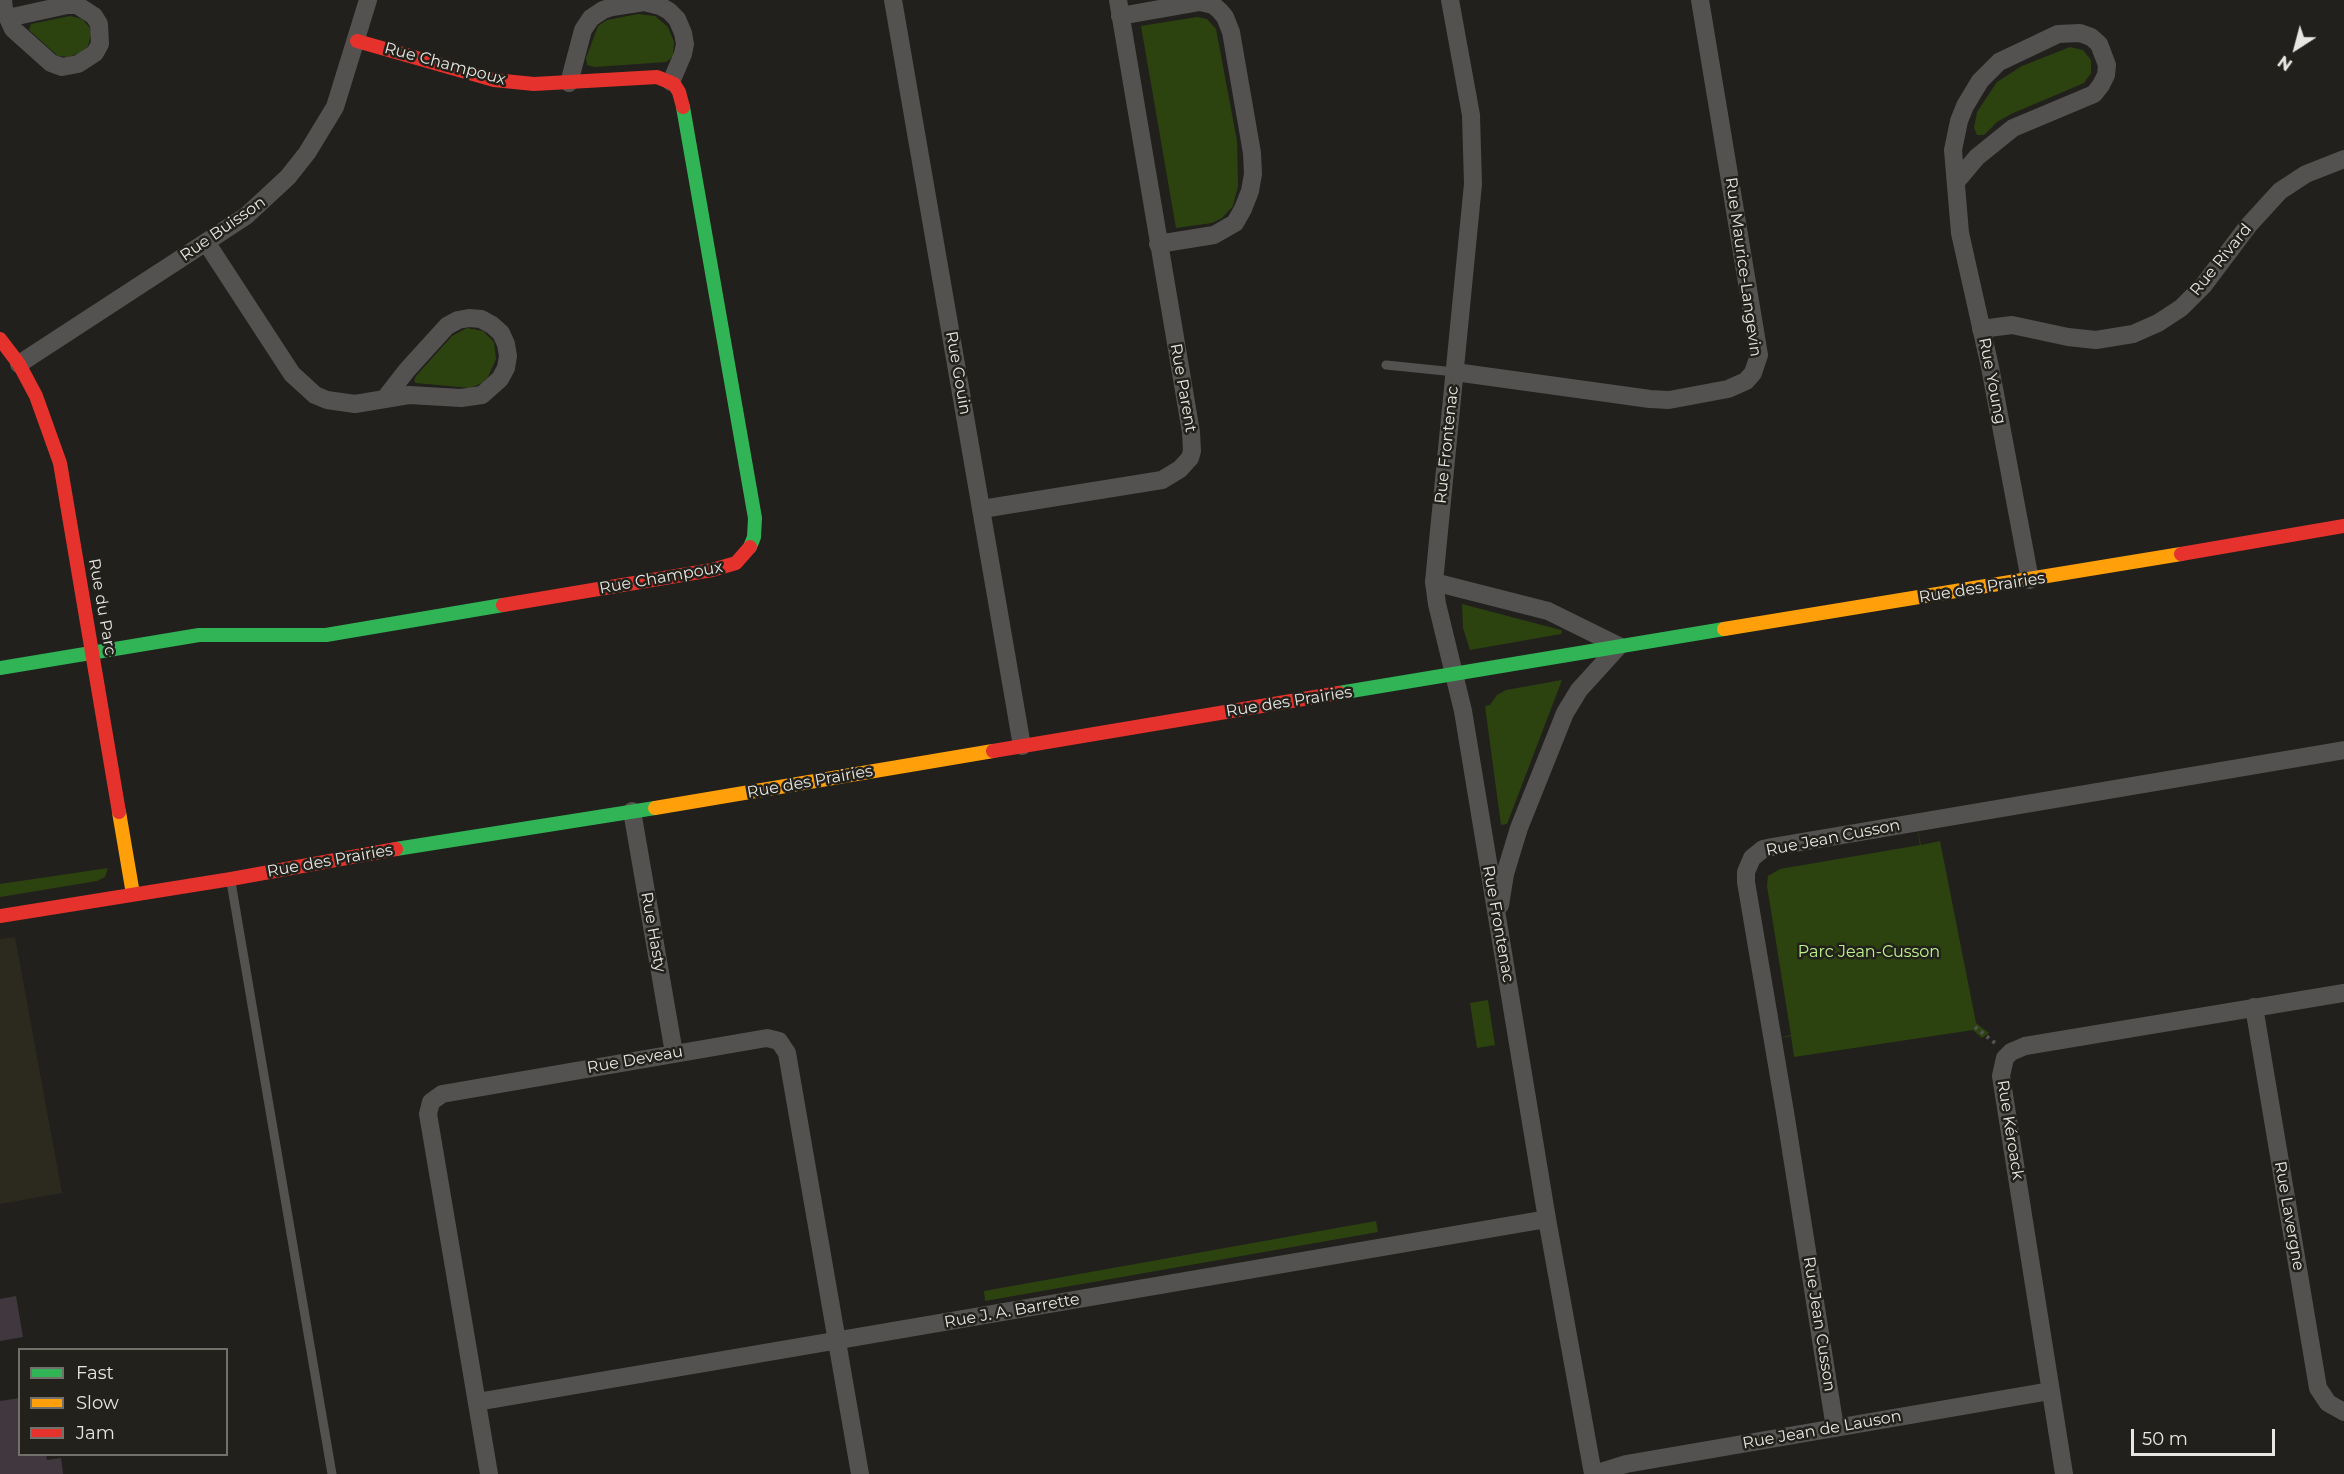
<!DOCTYPE html>
<html>
<head>
<meta charset="utf-8">
<style>
	body { margin:0 }
	#map { position:relative; width:2344px; height:1474px; overflow:hidden; background:#21201c; font-family:Montserrat,sans-serif }
	canvas { display:block }
	.legend { position:absolute; left:18px; top:1348px; width:210px; height:108px; box-sizing:border-box; background:#22211b; border:2px solid #71706b; margin:0; padding:8px 10px; list-style:none; font-size:18px; color:#e7e6e2 }
	.legend li { display:flex; align-items:center; gap:12px; height:30px }
	.legend b { width:30px; border:2px solid #71706b }
	.north { position:absolute; left:2266px; top:18px; width:60px; height:60px; -webkit-text-stroke:4px #22211b; paint-order:stroke; rotate:216deg; font-size:16px; font-weight:700; line-height:24px; text-align:center; color:#e7e6e2 }
	.north::after { content:''; display:block; margin:auto; width:21px; height:27px; background:#e7e6e2; clip-path:polygon(50% 0,100% 100%,50% 72%,0 100%) }
	.scale { position:absolute; left:2131px; top:1429px; width:144px; height:27px; box-sizing:border-box; border:3px solid #e7e6e2; border-top:0; padding-left:8px; font-size:18px; line-height:21px; white-space:nowrap; color:#e7e6e2; -webkit-text-stroke:4px #22211b; paint-order:stroke }
</style>
</head>
<body>
<div id="map">
<canvas width="2344" height="1474"></canvas>
<ul class="legend">
<li><b style="height:8px;background:#30b455"></b>Fast</li>
<li><b style="height:8px;background:#ff9f0a"></b>Slow</li>
<li><b style="height:8px;background:#e5322d"></b>Jam</li>
</ul>
<div class="north">N</div>
<div class="scale">50 m</div>
</div>
<script>
const ctx = document.querySelector('canvas').getContext('2d');
ctx.lineJoin = 'round';
function fill(path, color) { ctx.fillStyle = color; ctx.fill(path, 'evenodd'); }
const poly = rows => new Path2D(rows.map(r => 'M' + r).join(''));
function strokePath(path, color, width, dash) { ctx.strokeStyle = color; ctx.lineWidth = width; ctx.lineCap = dash ? 'butt' : 'round'; ctx.setLineDash(dash || []); ctx.stroke(path); }
function drawText(font, color, halo, rows, align = 'center') {
  ctx.font = font + ' Montserrat,sans-serif'; ctx.lineWidth = 5; ctx.setLineDash([]); ctx.textBaseline = 'middle'; ctx.strokeStyle = halo; ctx.fillStyle = color; for (const [text, x, y, turn = 0] of rows) {
    ctx.save(); ctx.translate(x, y); ctx.rotate((+turn || 0) * Math.PI / 180); ctx.textAlign = isNaN(turn) ? turn : align; if (halo) ctx.strokeText(text, 0, 0); ctx.fillText(text, 0, 0); ctx.restore();
  }
}
fill(poly([
	[15,937,62,1193,0,1204,0,939]
]), '#2c291f');
fill(poly([
	[638,14,655,16,668,27,674,42,673,55,670,59,666,62,595,67,587,65,586,58,598,26,607,20],
	[70,16,82,19,90,28,91,34,88,46,79,53,68,57,58,56,29,30,31,24],
	[1197,17,1207,19,1216,29,1237,141,1238,186,1233,206,1222,218,1212,223,1176,228,1141,26],
	[2070,47,2083,50,2091,60,2091,73,2084,83,2011,114,1997,122,1984,135,1977,135,1974,128,1977,112,1997,82,2022,66],
	[467,328,483,331,494,342,496,359,488,377,482,383,470,388,416,383,414,381,416,376,452,336],
	[1462,604,1561,630,1562,632,1561,634,1470,650,1463,628],
	[1562,680,1507,824,1501,825,1485,706,1490,705,1497,695,1506,690],
	[1916,822,1921,845,1940,841,1976,1023,1989,1033,1982,1038,1973,1030,1794,1057,1791,1036,1773,1039,1791,1035,1767,886,1768,876,1780,869,1920,845],
	[108,868,105,877,97,881,0,897,0,884],
	[1488,1000,1495,1045,1477,1048,1470,1003],
	[1376,1221,1378,1232,985,1301,984,1291]
]), '#2c4310');
fill(poly([
	[16,1296,23,1337,0,1341,0,1299],
	[20,1398,20,1455,46,1455,47,1460,61,1458,63,1474,0,1474,0,1401]
]), '#41373e');
strokePath(poly([
	[1975,1027,1995,1043]
]), '#535351', 4, [3, 4.5]);
strokePath(poly([
	[1386,365,1455,372],
	[231,882,332,1474]
]), '#535250', 9);
strokePath(poly([
	[3,0,4,9,8,18,13,29,51,63,62,67,78,64,95,53,100,44,99,24,94,16,77,5,67,5,8,18],
	[893,0,1022,746],
	[1450,0,1471,115,1473,184,1434,582,1437,604,1463,711,1547,1219,1593,1474],
	[1120,16,1200,2,1213,5,1220,11,1225,17,1231,32,1252,153,1253,174,1250,191,1243,209,1235,223,1214,235,1158,244],
	[569,83,583,30,591,18,603,10,612,7,644,2,660,6,669,11,677,19,683,33,685,44,683,54,671,82],
	[1956,182,1977,157,2013,128,2094,94,2101,85,2106,75,2107,65,2099,44,2091,37,2080,33,2058,34,1999,62,1980,81,1965,106,1959,121,1953,150,1960,233,1990,367,2030,580],
	[206,242,292,374,315,395,327,400,355,404,409,395,461,398,482,395,500,379,506,368,508,356,506,344,501,333,492,325,481,319,469,318,458,320,447,326,407,370,386,397],
	[1981,329,2012,325,2068,337,2096,340,2133,334,2158,323,2181,308,2203,286,2248,226,2280,191,2306,174,2344,159],
	[19,364,246,216,288,177,307,153,335,107,368,0],
	[1455,372,1650,399,1669,400,1728,389,1746,381,1753,373,1759,355,1700,0],
	[982,509,1162,480,1180,469,1190,458,1192,451,1191,432,1118,0],
	[1434,582,1548,611,1619,646,1579,690,1565,713,1519,828,1505,874,1500,905],
	[632,811,674,1053],
	[2254,1007,2318,1388,2328,1403,2344,1412],
	[477,1402,1547,1219],
	[1835,1428,1785,1112,1746,882,1746,872,1752,858,1763,849,1772,847,2344,750],
	[489,1474,428,1114,431,1102,442,1094,767,1038,779,1041,787,1053,860,1474],
	[1594,1474,1626,1464,2050,1391],
	[2064,1474,2001,1076,2005,1058,2011,1052,2025,1046,2344,993]
]), '#535250', 18);
strokePath(poly([
	[683,107,755,518,754,537,750,547],
	[0,668,199,635,326,635,503,605],
	[1339,693,1724,629],
	[396,849,655,808]
]), '#30b455', 14);
strokePath(poly([
	[1724,629,2181,554],
	[655,808,993,751],
	[119,812,133,894]
]), '#ff9f0a', 14);
strokePath(poly([
	[357,41,494,80,534,84,657,77,674,84,679,92,683,107],
	[0,339,19,364,36,396,60,463,119,812],
	[2181,554,2344,526],
	[503,605,712,570,736,563,750,547],
	[993,751,1339,693],
	[0,916,231,879,396,849]
]), '#e5322d', 14);
drawText('16px', '#e7e6e2', '#22211b', [
	["Rue Champoux",445,64,15],
	["Rue Buisson",223,229,-35],
	["Rue Rivard",2221,260,-51],
	["Rue Maurice-Langevin",1743,267,82],
	["Rue Gouin",958,373,80],
	["Rue Young",1992,381,79],
	["Rue Parent",1183,388,80],
	["Rue Frontenac",1447,445,-84],
	["Rue Champoux",661,578,-10],
	["Rue des Prairies",1982,588,-9],
	["Rue du Parc",102,607,80],
	["Rue des Prairies",1289,702,-9],
	["Rue des Prairies",810,782,-10],
	["Rue Jean Cusson",1833,838,-11],
	["Rue des Prairies",330,861,-10],
	["Rue Frontenac",1498,924,80],
	["Rue Hasty",653,932,80],
	["Rue Deveau",635,1060,-10],
	["Rue Kéroack",2010,1130,81],
	["Rue Lavergne",2289,1216,80],
	["Rue J. A. Barrette",1012,1311,-10],
	["Rue Jean Cusson",1819,1324,81],
	["Rue Jean de Lauson",1822,1430,-10]
]);
drawText('16px', '#bef38c', '#22211b', [
	["Parc Jean-Cusson",1869,952]
]);
</script>
</body>
</html>
